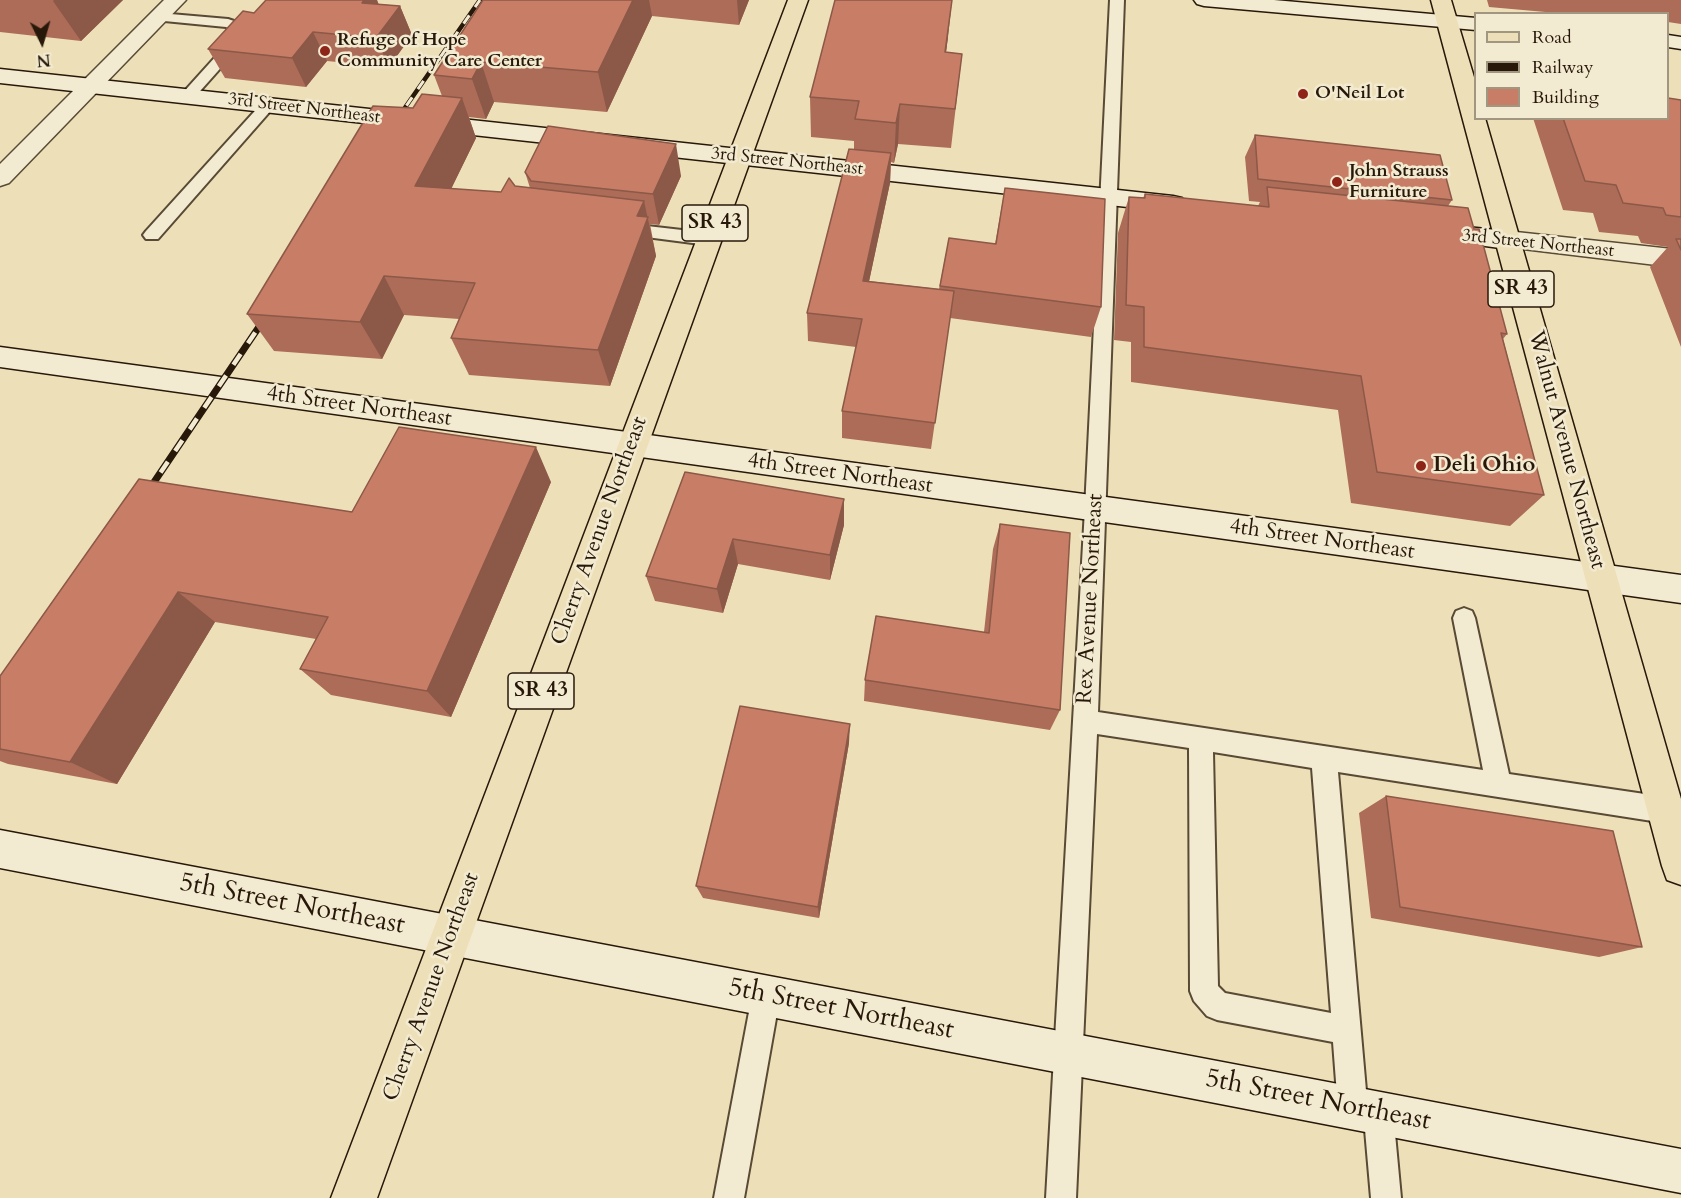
<!DOCTYPE html>
<html>
<head>
<meta charset="utf-8">
<style>
	body { margin:0 }
	#map { position:relative; width:1681px; height:1198px; overflow:hidden; background:#ede0b8; font-family:Cardo,serif }
	canvas { display:block }
	.legend { position:absolute; left:1474px; top:12px; width:195px; height:108px; box-sizing:border-box; background:#f3ebd1; border:2px solid #a19781; margin:0; padding:8px 10px; list-style:none; font-size:18px; color:#271809 }
	.legend li { display:flex; align-items:center; gap:12px; height:30px }
	.legend b { width:30px; border:2px solid #a19781 }
	.north { position:absolute; left:12px; top:12px; width:60px; height:60px; -webkit-text-stroke:4px #f3ebd1; paint-order:stroke; rotate:175deg; font-size:16px; font-weight:700; line-height:24px; text-align:center; color:#271809 }
	.north::after { content:''; display:block; margin:auto; width:21px; height:27px; background:#271809; clip-path:polygon(50% 0,100% 100%,50% 72%,0 100%) }
</style>
</head>
<body>
<div id="map">
<canvas width="1681" height="1198"></canvas>
<ul class="legend">
<li><b style="height:8px;background:#ede0b8"></b>Road</li>
<li><b style="height:8px;background:#271809"></b>Railway</li>
<li><b style="height:16px;background:#c87e66"></b>Building</li>
</ul>
<div class="north">N</div>
</div>
<script>
const ctx = document.querySelector('canvas').getContext('2d');
ctx.lineJoin = 'round';
const poly = rows => new Path2D(rows.map(r => 'M' + r).join(''));
function strokePath(path, color, width, dash) { ctx.strokeStyle = color; ctx.lineWidth = width; ctx.lineCap = dash ? 'butt' : 'round'; ctx.setLineDash(dash || []); ctx.stroke(path); }
function fill(path, color) { ctx.fillStyle = color; ctx.fill(path, 'evenodd'); }
function drawText(font, color, halo, rows, align = 'center') {
  ctx.font = font + ' Cardo,serif'; ctx.lineWidth = 5; ctx.setLineDash([]); ctx.textBaseline = 'middle'; ctx.strokeStyle = halo; ctx.fillStyle = color; for (const [text, x, y, turn = 0] of rows) {
    ctx.save(); ctx.translate(x, y); ctx.rotate((+turn || 0) * Math.PI / 180); ctx.textAlign = isNaN(turn) ? turn : align; if (halo) ctx.strokeText(text, 0, 0); ctx.fillText(text, 0, 0); ctx.restore();
  }
}
const lane = poly([
	[1110,0,1124,0,1098,712,1483,770,1453,618,1456,611,1464,608,1472,611,1475,618,1509,774,1665,797,1681,803,1681,829,1665,823,1338,772,1367,1102,1378,1097,1389,1101,1393,1112,1401,1198,1371,1198,1364,1118,1353,1123,1342,1119,1338,1108,1333,1042,1217,1020,1207,1016,1194,1001,1190,991,1189,748,1097,734,1076,1198,1046,1198,1085,509,1110,0],
	[1213,752,1312,768,1331,1013,1225,993,1218,986,1213,752],
	[159,13,228,19,246,25,250,35,193,99,188,101,180,96,236,34,234,31,226,27,154,20,152,17,154,14,159,13],
	[268,100,273,102,276,105,273,108,158,239,146,239,143,235,146,231,263,102,268,100],
	[621,223,708,233,714,235,717,239,714,243,708,245,615,233,612,229,615,225,621,223],
	[766,982,776,986,780,996,744,1198,714,1198,752,996,756,986,766,982]
]);
const street = poly([
	[164,0,186,0,9,183,0,186,0,164,164,0],
	[1507,231,1681,250,1681,268,1498,246,1494,240,1498,234,1507,231]
]);
const secondary = poly([
	[1194,0,1274,0,1476,18,1476,30,1204,6,1197,4,1194,0],
	[1668,35,1681,37,1681,49,1668,47,1668,35],
	[0,69,1173,196,1182,198,1185,204,1182,210,1173,212,0,83,0,69],
	[1436,224,1507,231,1516,234,1520,240,1516,246,1507,249,1427,238,1423,232,1427,226,1436,224],
	[0,347,1681,575,1681,603,0,367,0,347],
	[0,830,1681,1149,1681,1193,0,868,0,830]
]);
const primary = poly([
	[788,0,808,0,377,1198,331,1198,788,0],
	[1431,0,1451,0,1476,84,1476,118,1485,118,1681,799,1681,885,1667,880,1662,866,1431,0]
]);
strokePath(lane, '#584a35', 4);
strokePath(street, '#584a35', 3);
strokePath(secondary, '#271809', 3);
strokePath(primary, '#271809', 3);
fill(lane, '#f3ebd1');
fill(street, '#f3ebd1');
fill(secondary, '#f3ebd1');
fill(primary, '#ede0b8');
const railFar1 = poly([
	[395,122,480,0]
]);
const rail = poly([
	[146,494,267,315]
]);
strokePath(railFar1, '#271809', 4.5);
strokePath(rail, '#271809', 7);
strokePath(railFar1, '#f3ebd1', 3, [10]);
strokePath(rail, '#f3ebd1', 4.5, [13]);
fill(poly([
	[0,0,123,0,81,41,0,32],
	[266,0,377,0,378,4,400,6,412,35,389,67,327,61,306,87,225,78,208,49,254,13],
	[483,0,749,0,739,25,652,16,607,112,494,102,486,119,469,117,476,138,451,189,501,192,515,186,530,188,525,172,681,176,659,225,650,224,656,256,610,386,469,375,451,338,459,319,404,315,382,359,274,351,247,314,413,108,442,96,434,75],
	[1487,0,1681,0,1681,24,1668,22,1668,14,1568,14,1489,7],
	[948,37,946,52,962,54,951,148,898,144,894,163,891,162,890,183,869,281,939,289,949,238,995,244,1005,188,1101,307,1091,337,950,318,931,449,842,438,842,411,856,347,808,341,807,313,854,149,854,141,811,137,810,97],
	[1681,100,1681,347,1650,267,1668,247,1641,243,1638,236,1599,232,1593,213,1563,210,1533,118,1668,118],
	[1255,135,1452,200,1448,206,1474,229,1507,334,1503,339,1544,495,1510,526,1351,503,1338,410,1131,382,1131,342,1114,340,1118,233,1129,197,1143,198,1145,194,1258,206,1260,202,1249,201,1245,157],
	[685,472,844,499,844,525,830,580,738,564,723,613,655,601,646,576],
	[139,479,352,512,551,482,451,717,331,695,300,669,316,639,215,622,117,784,8,764,0,761,0,676],
	[1000,524,1060,710,1050,730,864,701,865,680,984,632,993,549],
	[849,743,819,918,703,898,696,886],
	[1386,796,1642,947,1599,957,1371,918,1359,813]
]), '#ac6c58');
fill(poly([
	[54,0,123,0,81,41,53,1],
	[364,0,377,0,384,18,362,3],
	[633,0,649,0,652,16,607,112,598,72],
	[737,0,749,0,739,25],
	[952,0,948,37,941,92,945,52],
	[400,6,412,35,389,67,376,38],
	[313,32,327,61,306,87,292,58],
	[481,62,494,102,486,119,472,79],
	[462,98,476,138,433,226,415,186],
	[900,104,898,144,894,163,896,123],
	[676,144,681,176,659,225,653,194],
	[891,153,890,183,863,310,863,281],
	[644,201,656,256,610,386,598,350,637,216],
	[384,276,404,315,382,359,360,322],
	[536,447,551,482,451,717,427,691],
	[844,499,844,525,830,580,830,555],
	[733,539,738,564,723,613,717,589],
	[178,592,215,622,117,784,70,762],
	[850,724,849,743,819,918,818,907]
]), '#8c5847');
const building = poly([
	[266,0,364,0,362,3,400,6,376,38,313,32,292,58,208,49,243,11,254,13,266,0],
	[483,0,633,0,598,72,481,62,472,79,434,75,483,0],
	[835,0,952,0,945,52,962,54,955,109,900,104,896,123,855,119,859,101,810,97,835,0],
	[422,94,462,98,415,186,501,192,509,178,515,186,644,201,637,216,648,217,598,350,451,338,475,283,384,276,360,322,247,314,373,106,413,108,422,94],
	[1668,98,1681,100,1681,217,1666,215,1663,208,1623,203,1616,185,1585,181,1563,118,1668,118,1668,98],
	[548,126,676,144,653,194,531,181,525,172,548,126],
	[1255,135,1440,155,1452,200,1258,179,1255,135],
	[849,149,891,153,863,281,954,291,935,423,842,411,862,319,807,313,849,149],
	[1267,187,1468,208,1474,229,1479,229,1507,334,1501,333,1544,495,1377,472,1361,376,1144,347,1144,307,1126,305,1129,197,1145,198,1145,194,1269,207,1267,187],
	[1005,188,1105,199,1101,307,940,286,949,238,996,244,1005,188],
	[1676,239,1681,239,1681,250,1676,239],
	[399,427,536,447,427,691,300,669,328,617,178,592,70,762,0,749,0,676,139,479,352,512,399,427],
	[685,472,844,499,830,555,733,539,717,589,646,576,685,472],
	[1000,524,1070,533,1060,710,865,680,876,616,989,633,1000,524],
	[740,706,850,724,818,907,696,886,740,706],
	[1386,796,1613,831,1642,947,1400,907,1386,796]
]);
fill(building, '#c87e66');
strokePath(building, '#8c5847', 1.5);
for (const [x, y, r, color] of [
	[325,51,6,"#8f2418"],
	[1303,94,6,"#8f2418"],
	[1337,182,6,"#8f2418"],
	[1421,466,6,"#8f2418"]
]) { const dot = new Path2D(); dot.arc(x, y, r, 0, 2 * Math.PI); ctx.fillStyle = color; ctx.fill(dot); strokePath(dot, '#f3ebd1', 2); }
drawText('bold 18px', '#271809', '#f3ebd1', [
	["Refuge of Hope",337,41],
	["Community Care Center",337,62],
	["O'Neil Lot",1315,94],
	["John Strauss",1349,172],
	["Furniture",1349,193]
], 'left');
drawText('18px', '#271809', '#f3ebd1', [
	["3rd Street Northeast",304,109,7],
	["3rd Street Northeast",787,162,6],
	["3rd Street Northeast",1538,244,6]
]);
for (const [x, y, w] of [
	[715,223,66],
	[1521,289,66],
	[541,691,66]
]) { const box = new Path2D(); box.roundRect(x - w / 2, y - 18, w, 36, 4.5); ctx.fillStyle = '#f3ebd1'; ctx.fill(box); strokePath(box, '#271809', 1.5); }
drawText('bold 21px', '#271809', null, [
	["SR 43",715,223],
	["SR 43",1521,289],
	["SR 43",541,691]
]);
drawText('22px', '#271809', '#f3ebd1', [
	["4th Street Northeast",359,407,8],
	["Walnut Avenue Northeast",1566,450,75],
	["4th Street Northeast",840,474,8],
	["Cherry Avenue Northeast",600,531,-70],
	["4th Street Northeast",1322,540,8],
	["Rex Avenue Northeast",1091,599,-87],
	["Cherry Avenue Northeast",432,987,-70]
]);
drawText('bold 22px', '#271809', '#f3ebd1', [
	["Deli Ohio",1433,466]
], 'left');
drawText('27px', '#271809', '#f3ebd1', [
	["5th Street Northeast",292,905,11],
	["5th Street Northeast",841,1010,11],
	["5th Street Northeast",1318,1101,11]
]);
</script>
</body>
</html>
